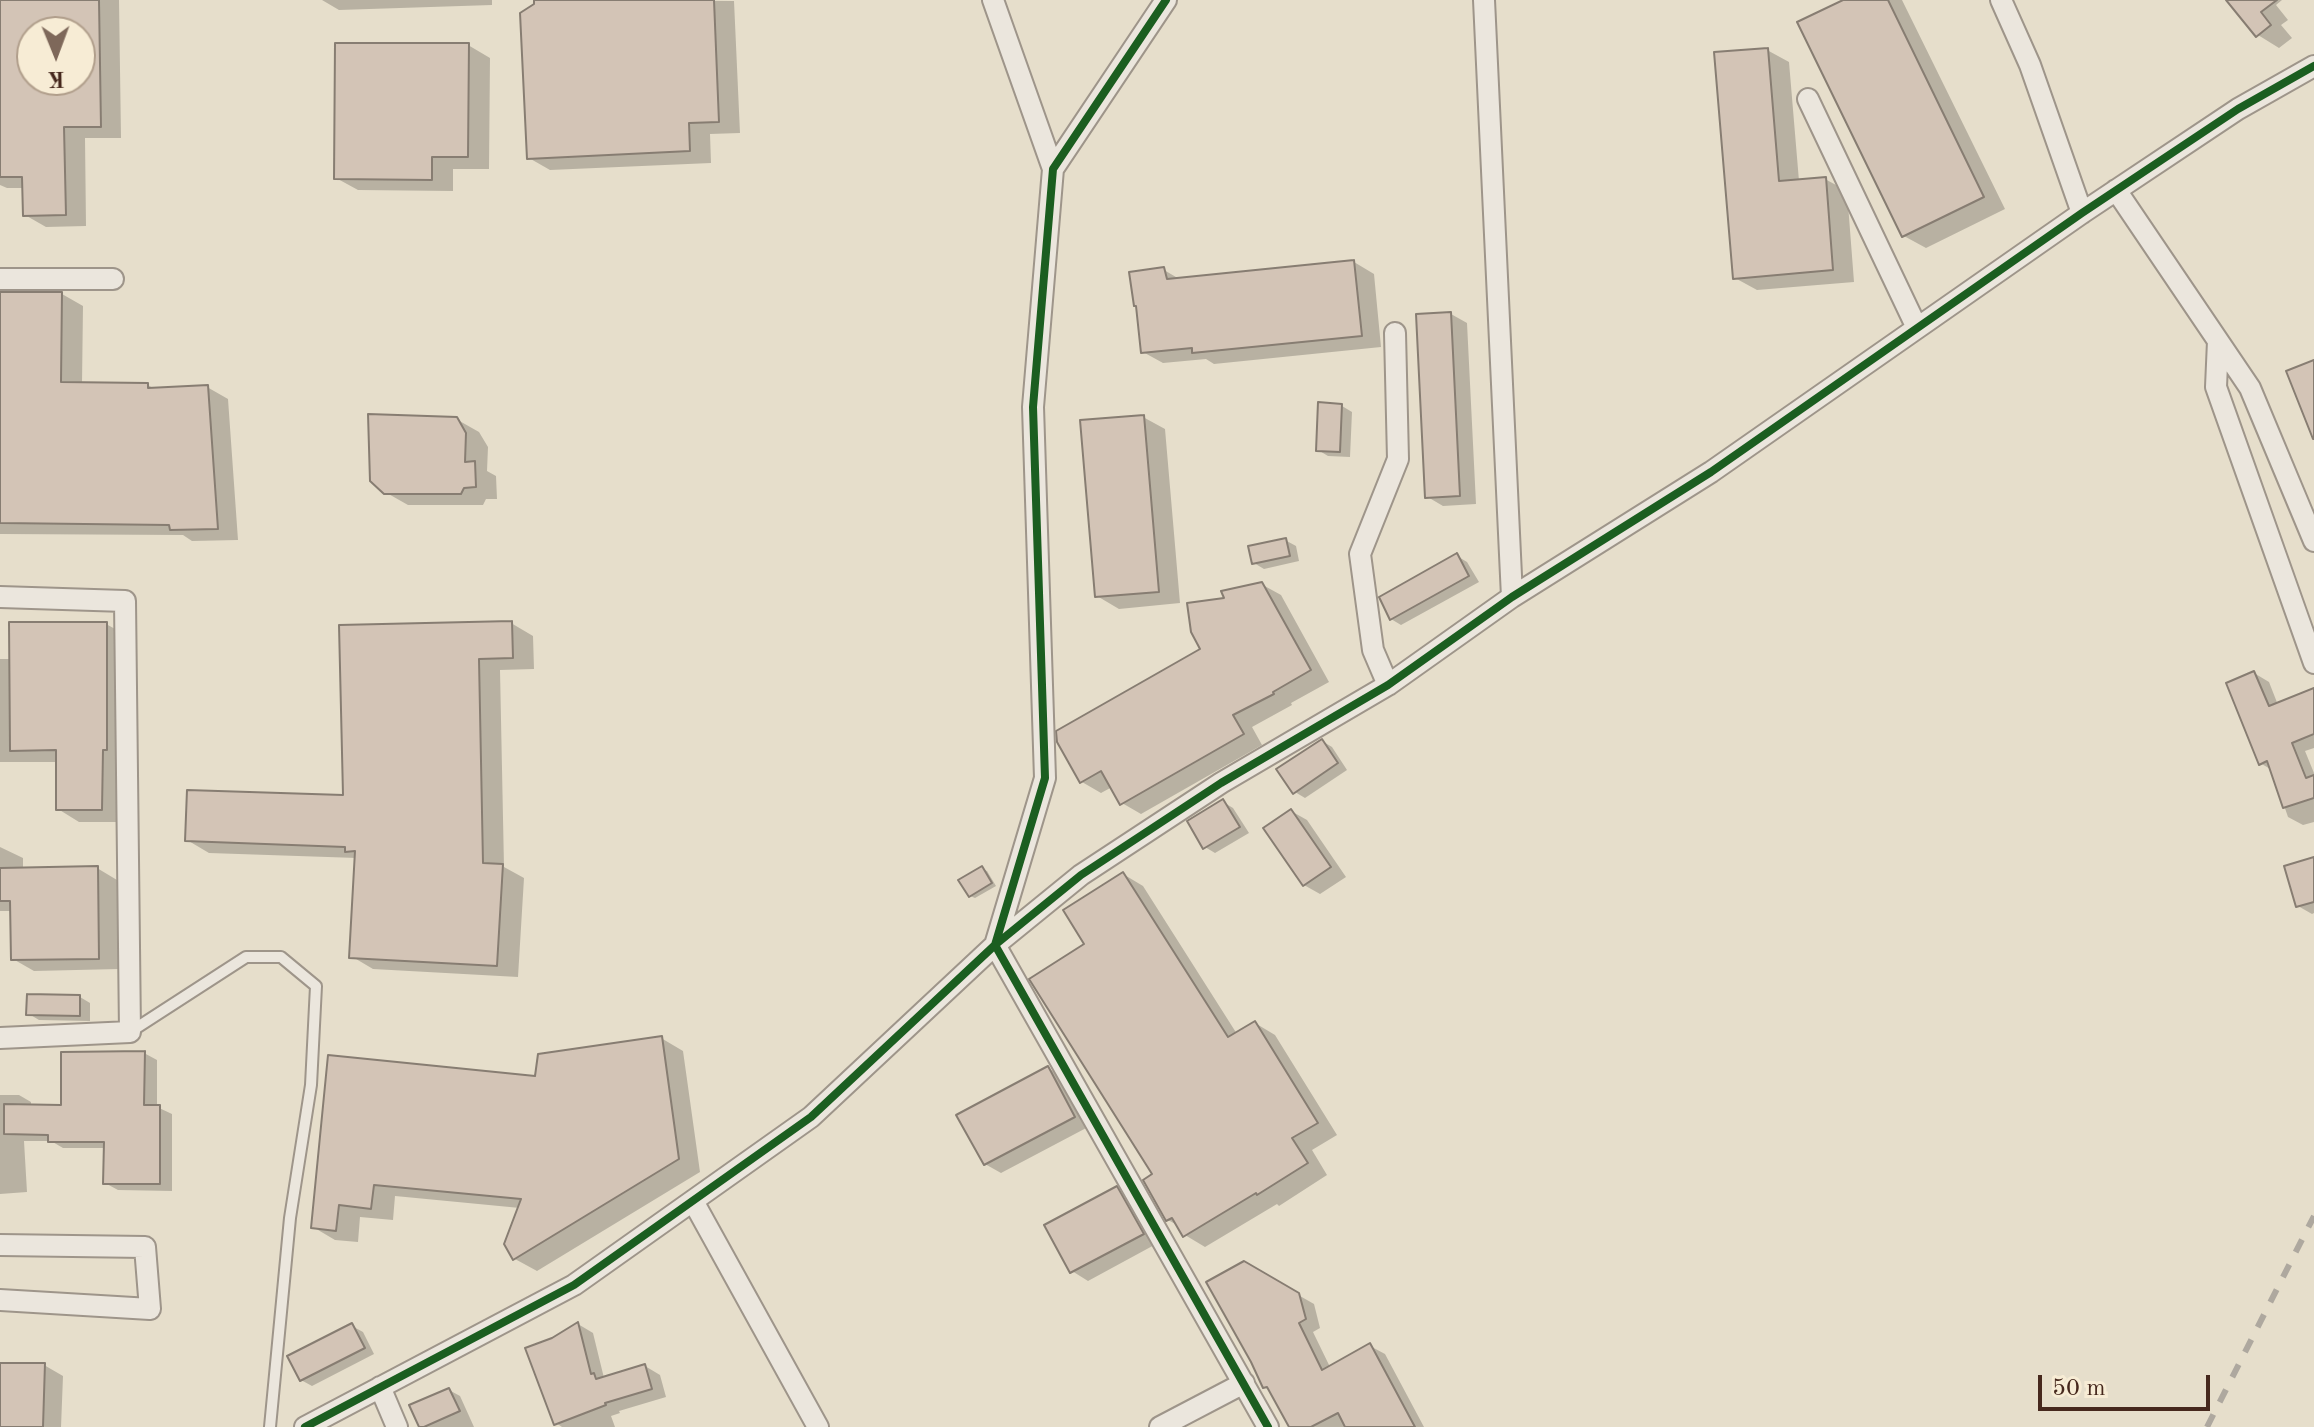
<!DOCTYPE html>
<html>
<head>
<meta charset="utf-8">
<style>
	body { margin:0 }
	#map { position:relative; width:2314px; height:1427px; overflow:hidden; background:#e6decb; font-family:"Old Standard TT",serif }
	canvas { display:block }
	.north { position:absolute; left:16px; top:16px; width:80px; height:80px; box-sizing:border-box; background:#f7ecd5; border:2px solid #b09e8b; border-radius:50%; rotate:179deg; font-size:22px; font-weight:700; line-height:32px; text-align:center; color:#46281d }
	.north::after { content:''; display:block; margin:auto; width:28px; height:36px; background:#7e685a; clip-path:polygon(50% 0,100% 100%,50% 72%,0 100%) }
	.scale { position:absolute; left:2038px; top:1375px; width:172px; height:36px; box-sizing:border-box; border:4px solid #46281d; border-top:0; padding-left:10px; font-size:24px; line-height:28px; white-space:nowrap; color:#46281d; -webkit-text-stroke:6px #f7ecd5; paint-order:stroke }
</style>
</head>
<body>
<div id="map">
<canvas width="2314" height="1427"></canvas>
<div class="north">K</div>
<div class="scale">50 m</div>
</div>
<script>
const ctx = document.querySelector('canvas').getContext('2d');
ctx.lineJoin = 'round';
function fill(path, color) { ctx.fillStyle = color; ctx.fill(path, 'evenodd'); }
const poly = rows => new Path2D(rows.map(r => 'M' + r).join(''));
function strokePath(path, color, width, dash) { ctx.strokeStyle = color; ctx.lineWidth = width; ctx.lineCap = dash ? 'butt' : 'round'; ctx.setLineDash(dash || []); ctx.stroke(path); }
fill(poly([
	[0,0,119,0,121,138,85,138,86,226,46,227,25,215,25,188,7,188,0,185],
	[32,32,80,32,80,80,32,80],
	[322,0,492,0,492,5,339,10],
	[536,0,734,1,740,133,710,134,711,163,550,170,529,158],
	[1847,0,1902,0,2005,209,1926,248,1904,236],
	[2229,0,2282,0,2276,5,2288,20,2281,25,2292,38,2279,48,2258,35],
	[468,45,490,58,489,169,453,169,453,191,358,190,336,178],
	[1767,50,1789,62,1799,181,1825,179,1847,191,1854,282,1757,290,1735,278],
	[1354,262,1374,274,1381,347,1214,364,1206,359,1163,363,1143,352,1164,270,1181,280],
	[0,293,62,294,83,306,82,384,148,385,156,390,207,387,228,399,238,540,192,541,183,535,0,534],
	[1451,314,1467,323,1476,504,1443,506,1426,496],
	[1342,406,1352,412,1350,457,1328,456,1318,450],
	[1143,417,1165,429,1180,603,1119,609,1097,596],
	[456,419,479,432,488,447,487,471,496,476,497,499,486,499,483,505,408,505,385,492],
	[1285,540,1296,546,1299,561,1264,569,1254,563],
	[1457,556,1467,562,1479,582,1401,625,1391,619],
	[1261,584,1281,595,1329,682,1291,703,1292,705,1252,727,1262,745,1141,814,1122,803,1112,787,1101,793,1082,782,1202,650,1227,599],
	[511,623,533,636,534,669,500,670,504,867,524,878,518,977,373,969,351,956,357,858,209,853,187,840,345,797],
	[106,624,128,636,123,822,79,822,58,809,58,762,0,762,0,770,0,659,11,659],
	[2254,673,2269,682,2278,705,2314,698,2314,748,2305,751,2314,773,2314,822,2303,825,2288,817,2272,770,2260,763],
	[1322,741,1332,747,1347,770,1305,798,1295,792],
	[1223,802,1233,808,1249,833,1215,853,1205,847],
	[1291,811,1307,820,1346,877,1320,894,1304,885],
	[0,847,23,858,23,869,97,868,117,880,119,969,34,971,13,959,12,911,0,911],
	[2314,859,2314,913,2312,914,2298,906],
	[982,869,987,871,996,886,975,898,970,896],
	[1123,874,1143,886,1237,1034,1255,1023,1275,1035,1337,1135,1312,1150,1327,1175,1279,1206,1277,1204,1205,1247,1185,1235,1179,1226,1168,1220,1087,945],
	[80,997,90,1003,90,1021,39,1020,29,1014],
	[661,1038,683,1051,700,1172,537,1271,515,1259,520,1208,395,1196,393,1220,360,1217,358,1242,335,1240,313,1227,330,1058,537,1078],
	[144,1053,157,1060,157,1107,172,1114,172,1191,118,1190,105,1183,106,1148,63,1148,51,1141,24,1141,27,1192,0,1194,0,1095,19,1095,31,1102,31,1106,63,1107],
	[1048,1068,1064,1078,1090,1126,1001,1173,985,1164],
	[1117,1189,1133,1198,1158,1243,1088,1281,1072,1271],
	[1244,1264,1314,1304,1320,1328,1313,1332,1330,1367,1370,1346,1385,1354,1424,1427,1291,1427,1271,1391,1264,1387],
	[578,1324,593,1333,604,1378,645,1366,660,1375,666,1397,619,1411,620,1413,611,1416,615,1427,562,1427,556,1423,553,1340],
	[352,1326,363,1332,374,1354,312,1386,301,1380],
	[0,1365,44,1365,63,1376,61,1427,0,1427],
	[449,1390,460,1396,474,1427,421,1427]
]), '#0003');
const building = poly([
	[0,0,99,0,101,127,64,127,66,215,23,216,22,177,0,177,0,0],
	[32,32,80,32,80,80,32,80,32,32],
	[534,0,714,0,719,122,689,123,690,151,527,159,520,13,534,4,534,0],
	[1843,0,1888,0,1984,197,1902,237,1797,22,1843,0],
	[2226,0,2277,0,2261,12,2271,25,2256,37,2226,0],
	[335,43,469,43,468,157,432,157,432,180,334,179,335,43],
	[1768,48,1779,181,1826,177,1833,270,1733,279,1714,52,1768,48],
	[1354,260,1362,336,1192,353,1192,348,1141,353,1136,306,1134,306,1129,272,1164,267,1167,279,1354,260],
	[0,292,62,292,61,382,148,383,148,388,208,385,218,529,170,530,169,525,0,523,0,292],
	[1451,312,1460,496,1425,498,1416,314,1451,312],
	[2314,360,2314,439,2313,439,2286,371,2314,360],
	[1318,402,1342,404,1340,452,1316,451,1318,402],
	[368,414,457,417,466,433,465,462,475,461,476,487,464,488,461,494,384,494,370,481,368,414],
	[1144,415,1159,592,1095,597,1080,420,1144,415],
	[1286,538,1290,556,1252,564,1248,546,1286,538],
	[1457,553,1469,576,1390,620,1379,597,1457,553],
	[1262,582,1311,670,1273,692,1274,694,1233,715,1244,734,1120,805,1101,771,1080,783,1057,742,1056,731,1200,649,1191,632,1187,603,1224,598,1221,591,1262,582],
	[512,621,513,658,479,659,483,863,503,864,497,966,349,958,355,851,345,852,345,847,185,841,187,790,343,795,339,625,512,621],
	[9,622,107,622,107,750,103,750,102,810,56,810,56,750,10,751,9,622],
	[2254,671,2269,706,2314,688,2314,734,2292,743,2306,778,2314,775,2314,798,2283,808,2267,761,2259,765,2226,683,2254,671],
	[1322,739,1338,763,1293,794,1276,769,1322,739],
	[1223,799,1240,827,1203,849,1187,821,1223,799],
	[1291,809,1331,867,1303,886,1263,828,1291,809],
	[2314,857,2314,902,2296,907,2284,866,2314,857],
	[98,866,99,959,11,960,10,901,0,901,0,868,98,866],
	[982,866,992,883,969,897,958,880,982,866],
	[1123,872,1228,1037,1255,1021,1318,1123,1292,1138,1308,1163,1257,1195,1256,1193,1183,1237,1172,1218,1166,1221,1143,1180,1152,1174,1029,979,1084,944,1063,910,1123,872],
	[27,994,80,995,80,1016,26,1015,27,994],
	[662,1036,679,1159,513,1260,504,1244,521,1199,374,1185,371,1209,339,1205,336,1231,311,1228,328,1055,535,1076,538,1054,662,1036],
	[145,1051,144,1105,160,1105,160,1184,103,1184,104,1142,48,1142,48,1135,4,1134,4,1104,61,1105,61,1052,145,1051],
	[1048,1066,1075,1117,984,1165,956,1115,1048,1066],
	[1117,1186,1144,1234,1070,1273,1044,1225,1117,1186],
	[1244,1261,1299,1293,1306,1319,1299,1323,1322,1370,1370,1343,1415,1427,1345,1427,1338,1413,1311,1427,1289,1427,1267,1387,1263,1388,1251,1362,1206,1282,1244,1261],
	[578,1322,591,1374,594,1373,596,1379,645,1364,652,1389,605,1403,606,1405,554,1425,525,1348,552,1338,578,1322],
	[352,1323,365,1348,300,1381,287,1356,352,1323],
	[0,1363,45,1363,43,1427,0,1427,0,1363],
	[449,1388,460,1411,424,1427,419,1427,409,1405,449,1388]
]);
fill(building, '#d3c4b6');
strokePath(building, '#877d72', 2);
const service = poly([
	[130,1032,246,957,281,957,316,986,311,1085,290,1218,270,1427]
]);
const minor = poly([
	[993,0,1053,169],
	[1166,0,1053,169,1033,407,1045,778,995,945,1268,1427],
	[1484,0,1512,597],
	[2001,0,2030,65,2082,213],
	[1808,99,1917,328],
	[2116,190,2250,388,2314,541],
	[0,279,113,279],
	[2218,341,2216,387,2314,663],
	[0,597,125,601,130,1032,0,1038],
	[1388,685,1373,650,1360,554,1398,459,1395,333],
	[693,1201,818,1427],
	[0,1245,145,1247,150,1309,0,1300],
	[380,1387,397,1427],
	[305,1427,574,1285,811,1117,995,945,1081,875,1221,783,1388,685,1512,597,1711,472,2082,213,2238,109,2314,66],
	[1160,1427,1244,1383]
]);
strokePath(service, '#9e958a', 14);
strokePath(minor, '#9e958a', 24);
strokePath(service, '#ebe6dd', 10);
strokePath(minor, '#ebe6dd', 20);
strokePath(poly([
	[2207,1427,2314,1216]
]), '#aea89f', 6, [14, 14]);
strokePath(poly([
	[1166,0,1053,169,1033,407,1045,778,995,945,1268,1427],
	[305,1427,574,1285,811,1117,995,945,1081,875,1221,783,1388,685,1512,597,1711,472,2082,213,2238,109,2314,66]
]), '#1b5e20', 8);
</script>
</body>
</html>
